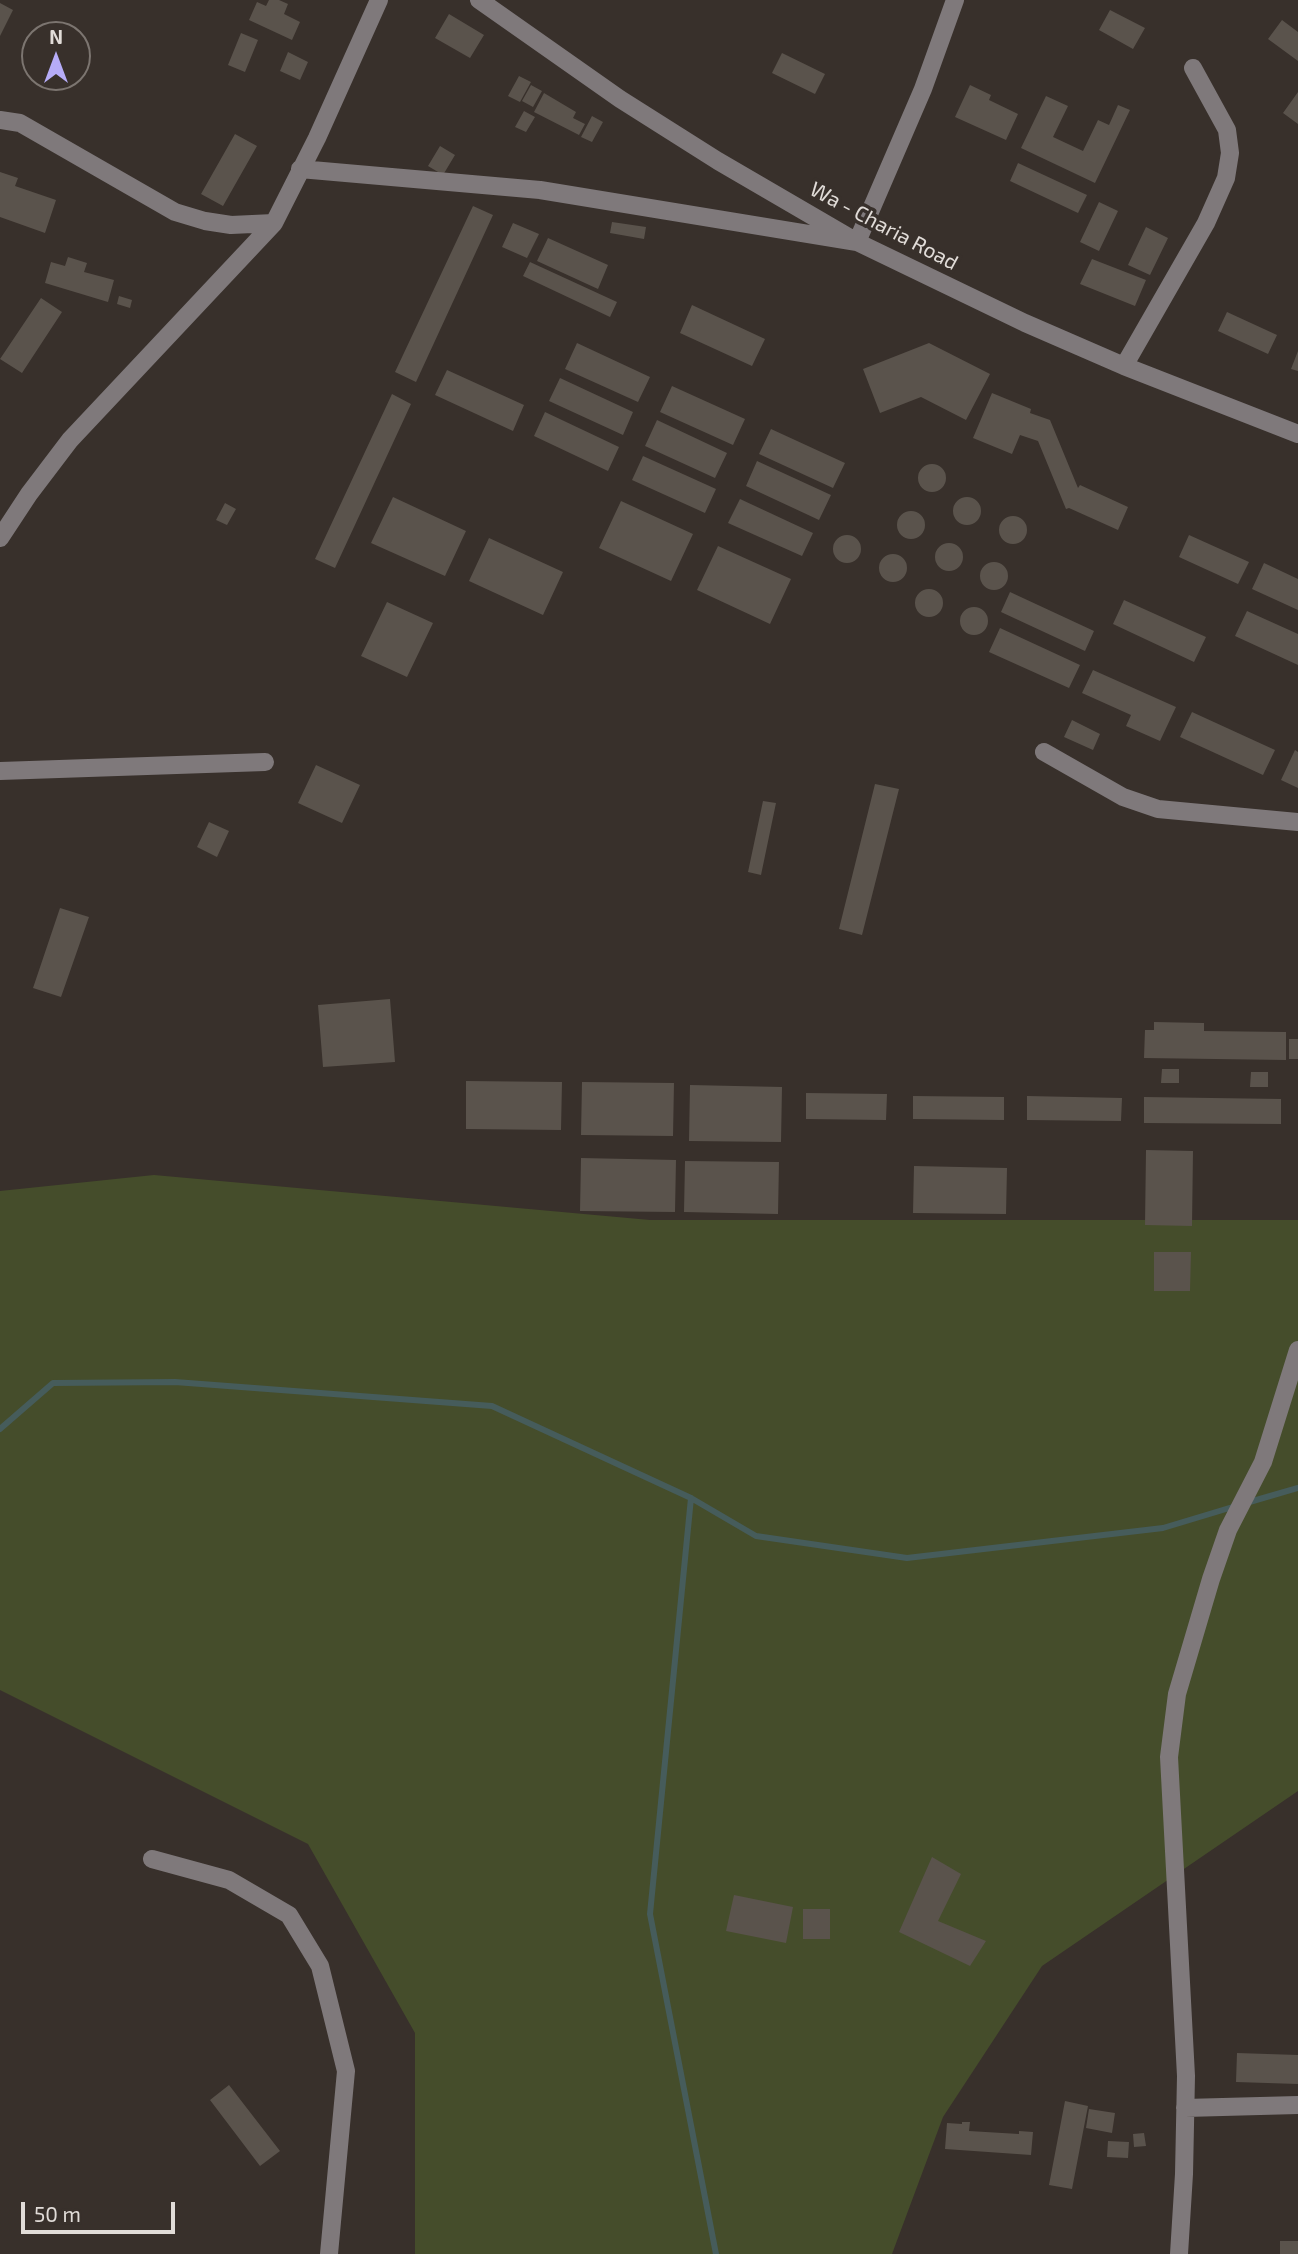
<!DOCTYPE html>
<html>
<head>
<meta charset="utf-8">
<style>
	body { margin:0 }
	#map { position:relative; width:1298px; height:2254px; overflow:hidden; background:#38302b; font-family:"Exo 2",sans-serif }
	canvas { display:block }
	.north { position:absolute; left:21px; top:21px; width:70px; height:70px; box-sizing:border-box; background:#38302b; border:2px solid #7c7570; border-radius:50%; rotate:0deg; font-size:19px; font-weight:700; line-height:28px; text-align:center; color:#e1dcd8 }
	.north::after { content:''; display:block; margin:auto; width:24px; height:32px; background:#b6acf8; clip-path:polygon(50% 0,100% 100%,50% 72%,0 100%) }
	.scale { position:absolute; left:21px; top:2202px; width:154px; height:32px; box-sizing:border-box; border:4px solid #e1dcd8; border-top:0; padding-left:9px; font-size:21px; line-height:24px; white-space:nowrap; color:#e1dcd8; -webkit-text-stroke:5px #38302b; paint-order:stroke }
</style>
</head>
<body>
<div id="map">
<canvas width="1298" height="2254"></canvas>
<div class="north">N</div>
<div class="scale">50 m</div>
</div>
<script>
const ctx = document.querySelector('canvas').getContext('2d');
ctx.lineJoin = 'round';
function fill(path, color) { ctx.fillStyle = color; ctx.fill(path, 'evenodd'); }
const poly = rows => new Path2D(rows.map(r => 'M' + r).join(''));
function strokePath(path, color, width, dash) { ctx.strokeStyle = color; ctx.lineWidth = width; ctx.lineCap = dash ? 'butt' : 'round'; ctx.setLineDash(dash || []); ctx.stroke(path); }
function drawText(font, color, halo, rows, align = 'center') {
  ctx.font = font + ' "Exo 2",sans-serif'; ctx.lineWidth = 7; ctx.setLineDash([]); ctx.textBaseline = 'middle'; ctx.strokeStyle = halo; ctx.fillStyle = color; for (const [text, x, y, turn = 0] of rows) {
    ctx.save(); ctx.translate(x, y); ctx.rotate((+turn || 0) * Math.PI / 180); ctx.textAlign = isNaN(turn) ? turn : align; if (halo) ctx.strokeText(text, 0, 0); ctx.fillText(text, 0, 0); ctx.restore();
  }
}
fill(poly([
	[154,1175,650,1220,1298,1220,1298,1791,1042,1966,943,2117,892,2254,415,2254,415,2033,308,1844,0,1690,0,1191]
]), '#454d2b');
strokePath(poly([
	[0,1429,53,1383,175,1382,492,1406,691,1498,756,1536,907,1558,1163,1528,1236,1506],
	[691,1498,650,1914,716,2254],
	[1246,1503,1298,1488]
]), '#465c5b', 6);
fill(poly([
	[269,0,279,0,288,4,284,14,300,22,292,40,249,20,257,2,266,6],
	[0,3,13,10,0,36],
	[1110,10,1145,28,1133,49,1099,30],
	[449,14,484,35,470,58,435,38],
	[1282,20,1298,32,1298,61,1268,39],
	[241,33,258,40,245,72,228,65],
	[288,52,308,62,300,80,280,71],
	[782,53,825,74,815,94,772,73],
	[519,76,531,82,520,102,508,96],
	[531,85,542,91,533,107,522,101],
	[970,85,991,95,989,100,1018,114,1006,140,955,117],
	[1298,92,1298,124,1283,113],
	[544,93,576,112,573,118,585,124,579,135,534,112],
	[1046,96,1068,106,1053,137,1083,151,1098,120,1109,125,1118,105,1130,110,1095,183,1021,148],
	[524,111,535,117,526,132,515,127],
	[592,116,603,122,592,142,581,137],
	[235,134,257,146,223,206,201,194],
	[440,146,455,155,443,175,428,166],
	[1018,163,1087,195,1078,213,1010,181],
	[0,172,18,178,15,186,56,200,45,233,0,217],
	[1099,202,1118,211,1099,251,1080,242],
	[473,206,493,215,416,382,395,372],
	[612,222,646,227,644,239,610,233],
	[513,223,539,234,527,258,502,247],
	[1146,227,1168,238,1150,275,1128,265],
	[548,238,608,265,598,289,537,261],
	[68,257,87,263,84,272,114,280,108,302,45,283,51,262,65,266],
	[1092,259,1146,280,1135,306,1080,284],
	[530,262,617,302,610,317,523,276],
	[119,296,132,300,130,308,117,304],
	[41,298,62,312,22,373,0,359],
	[692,305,765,339,752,366,680,333],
	[1227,312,1277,335,1268,354,1218,331],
	[577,343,650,377,638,402,565,369],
	[929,343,990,374,966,420,921,397,880,413,863,369],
	[1298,351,1298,371,1291,369],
	[447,370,524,405,513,431,435,395],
	[560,378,633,412,623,435,549,401],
	[672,386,745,419,733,445,660,412],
	[992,393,1031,409,1030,413,1050,420,1078,488,1080,485,1128,507,1118,530,1069,508,1066,509,1038,441,1020,435,1012,454,973,438],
	[392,394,411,404,335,568,315,559],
	[545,412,619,447,608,471,534,436],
	[657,420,727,453,715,478,645,446],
	[771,429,845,463,833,488,759,454],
	[643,456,716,489,705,513,632,480],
	[757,461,831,495,819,520,746,486],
	'918 478a14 14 0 1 1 28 0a14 14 0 1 1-28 0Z',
	'953 511a14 14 0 1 1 28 0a14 14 0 1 1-28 0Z',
	[393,497,466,531,445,576,371,543],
	[740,499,813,533,802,556,728,523],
	[621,501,693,534,671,581,599,548],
	[225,503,236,509,227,525,216,520],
	'897 525a14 14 0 1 1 28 0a14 14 0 1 1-28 0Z',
	'999 530a14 14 0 1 1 28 0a14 14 0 1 1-28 0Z',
	'833 549a14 14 0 1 1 28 0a14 14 0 1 1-28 0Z',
	[1189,535,1249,562,1238,584,1179,557],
	[489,538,563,572,543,615,469,581],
	'935 557a14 14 0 1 1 28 0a14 14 0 1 1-28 0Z',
	[718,546,791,579,770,624,697,590],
	'879 568a14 14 0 1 1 28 0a14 14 0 1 1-28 0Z',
	'980 576a14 14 0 1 1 28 0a14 14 0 1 1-28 0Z',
	[1264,563,1298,579,1298,610,1252,589],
	'915 603a14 14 0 1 1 28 0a14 14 0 1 1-28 0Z',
	[1010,592,1094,631,1085,651,1001,612],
	[1124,600,1206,637,1194,662,1113,624],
	[387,602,433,623,407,677,361,656],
	'960 621a14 14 0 1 1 28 0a14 14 0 1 1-28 0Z',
	[1247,611,1298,634,1298,665,1235,636],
	[1000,628,1080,665,1069,688,989,652],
	[1093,670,1176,707,1160,741,1126,726,1131,715,1082,693],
	[1192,712,1275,750,1263,775,1180,737],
	[1072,720,1100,734,1093,750,1064,737],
	[1295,750,1298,752,1298,788,1281,780],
	[316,765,360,785,342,823,298,803],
	[875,784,899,789,862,935,839,929],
	[763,801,776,803,761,875,748,872],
	[209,822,229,831,217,857,197,847],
	[60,908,89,917,61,997,33,988],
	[390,999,395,1062,323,1067,318,1005],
	[1154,1022,1204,1023,1204,1031,1286,1032,1286,1060,1144,1058,1145,1030,1154,1030],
	[1289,1039,1298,1039,1298,1059,1289,1059],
	[1162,1069,1179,1069,1179,1083,1161,1083],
	[1251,1072,1268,1072,1268,1087,1250,1087],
	[466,1081,562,1082,561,1130,466,1129],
	[582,1082,674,1083,673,1136,581,1135],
	[690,1085,782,1087,781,1142,689,1141],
	[806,1093,887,1094,886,1120,806,1119],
	[913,1096,1004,1097,1004,1120,913,1119],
	[1027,1096,1122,1098,1121,1121,1027,1120],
	[1144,1097,1281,1099,1281,1124,1144,1123],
	[1146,1150,1193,1151,1192,1226,1145,1225],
	[581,1158,676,1160,675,1212,580,1211],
	[685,1161,779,1162,778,1214,684,1212],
	[914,1166,1007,1168,1006,1214,913,1213],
	[1154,1252,1191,1252,1190,1291,1154,1291],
	[932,1857,961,1874,938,1921,986,1941,970,1966,899,1932],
	[734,1895,793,1907,786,1943,726,1931],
	[803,1909,830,1909,830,1939,803,1939],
	[1237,2053,1298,2055,1298,2084,1236,2082],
	[229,2085,280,2151,260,2166,210,2100],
	[1065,2101,1088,2106,1072,2189,1049,2185],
	[1089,2109,1115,2113,1112,2133,1086,2128],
	[962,2122,970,2122,969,2131,1019,2134,1019,2131,1033,2132,1031,2155,945,2149,947,2123,962,2124],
	[1144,2133,1146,2146,1134,2147,1133,2134],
	[1108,2141,1129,2142,1128,2158,1107,2157],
	[1280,2241,1298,2241,1298,2254,1280,2254]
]), '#5a534c');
strokePath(poly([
	[479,0,620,99,718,161,857,242,1025,323,1124,366,1298,434],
	[0,120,20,123,175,212,205,221,231,225,274,223],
	[300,169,540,190,857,242,923,89,955,0],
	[1124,366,1206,223,1226,178,1230,153,1227,130,1193,68],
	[0,538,29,494,70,440,274,223,317,138,379,0],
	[1044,752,1123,797,1158,809,1298,822],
	[0,771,265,762],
	[152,1859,229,1880,289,1915,320,1966,346,2071,329,2254],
	[1185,2108,1298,2105],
	[1179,2254,1184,2174,1186,2076,1169,1757,1177,1694,1211,1579,1228,1530,1263,1462,1298,1350]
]), '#7f797b', 18);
drawText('21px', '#e1dcd8', '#38302b', [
	["Wa - Charia Road",884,226,28]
]);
</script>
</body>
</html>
